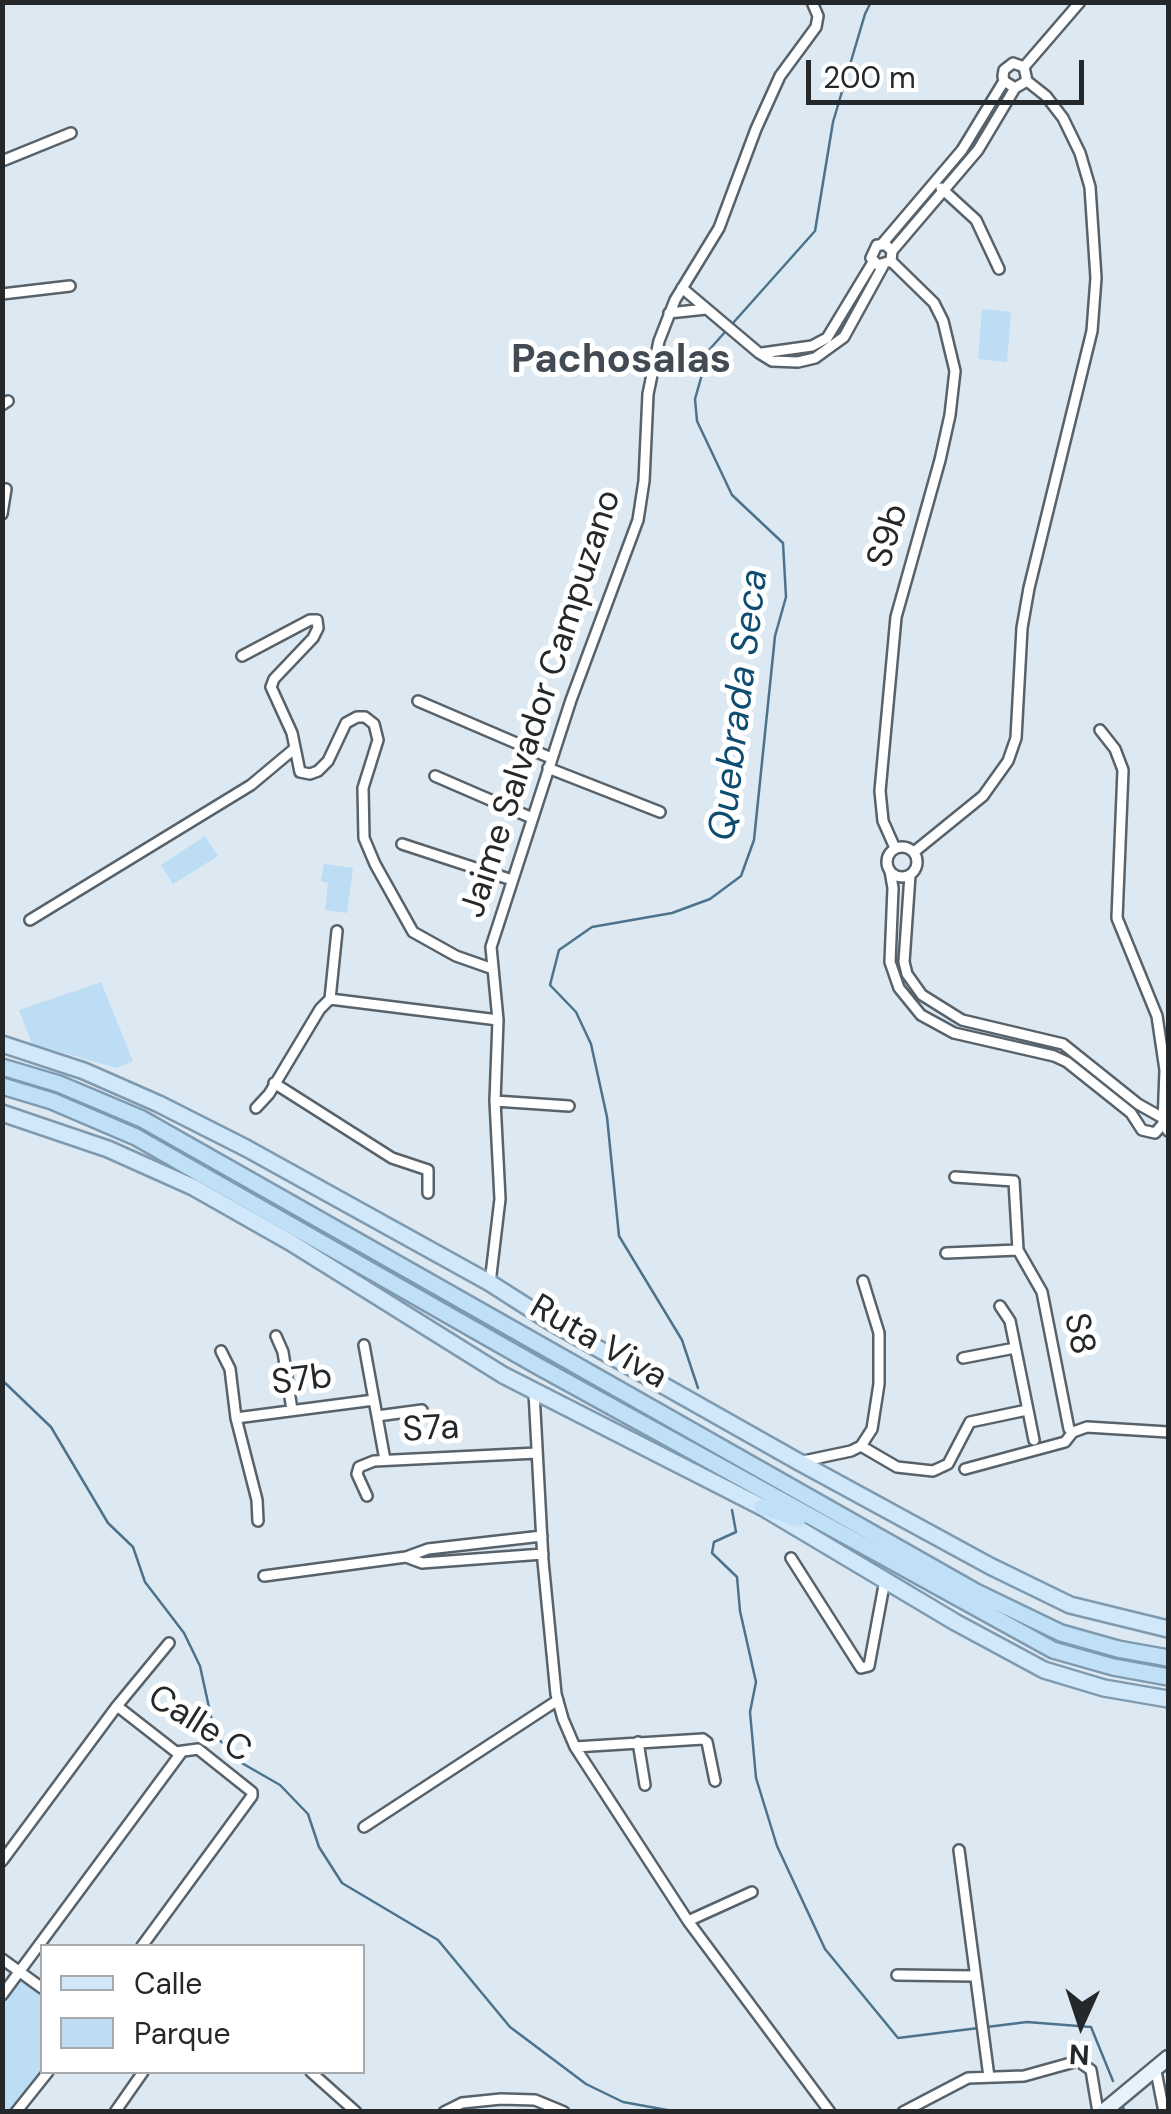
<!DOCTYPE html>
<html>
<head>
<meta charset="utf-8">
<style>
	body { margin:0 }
	#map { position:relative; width:1171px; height:2114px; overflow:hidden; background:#dde9f2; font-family:"DM Sans",sans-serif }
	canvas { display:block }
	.frame { position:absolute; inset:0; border:5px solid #24282b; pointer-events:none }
	.legend { position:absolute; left:40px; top:1944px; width:325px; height:130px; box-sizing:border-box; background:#fff; border:2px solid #a7a9aa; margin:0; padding:12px 18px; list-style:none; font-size:30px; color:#24282b }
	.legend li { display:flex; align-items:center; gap:20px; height:50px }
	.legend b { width:50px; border:2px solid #a7a9aa }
	.north { position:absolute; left:1031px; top:1974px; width:100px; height:100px; -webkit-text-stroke:8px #fff; paint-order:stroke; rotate:183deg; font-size:28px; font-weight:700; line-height:40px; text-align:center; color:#24282b }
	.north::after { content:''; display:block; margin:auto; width:35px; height:45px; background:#24282b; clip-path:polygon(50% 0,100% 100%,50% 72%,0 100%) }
	.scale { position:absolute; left:806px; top:60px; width:278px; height:45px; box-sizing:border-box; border:5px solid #24282b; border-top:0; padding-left:12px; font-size:30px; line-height:35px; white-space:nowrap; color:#24282b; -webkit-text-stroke:8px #fff; paint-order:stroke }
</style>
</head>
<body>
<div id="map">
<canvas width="1171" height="2114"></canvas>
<div class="frame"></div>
<ul class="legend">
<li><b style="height:12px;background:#d0e8fa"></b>Calle</li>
<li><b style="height:28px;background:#bdddf5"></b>Parque</li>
</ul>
<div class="north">N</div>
<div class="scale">200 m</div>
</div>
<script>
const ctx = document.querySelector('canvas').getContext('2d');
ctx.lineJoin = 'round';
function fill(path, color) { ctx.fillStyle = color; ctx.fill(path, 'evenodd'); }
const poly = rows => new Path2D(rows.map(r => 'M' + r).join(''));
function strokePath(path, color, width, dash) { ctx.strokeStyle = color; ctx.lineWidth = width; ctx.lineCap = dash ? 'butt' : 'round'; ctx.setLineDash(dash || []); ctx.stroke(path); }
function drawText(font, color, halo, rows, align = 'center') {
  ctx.font = font + ' "DM Sans",sans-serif'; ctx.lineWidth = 10; ctx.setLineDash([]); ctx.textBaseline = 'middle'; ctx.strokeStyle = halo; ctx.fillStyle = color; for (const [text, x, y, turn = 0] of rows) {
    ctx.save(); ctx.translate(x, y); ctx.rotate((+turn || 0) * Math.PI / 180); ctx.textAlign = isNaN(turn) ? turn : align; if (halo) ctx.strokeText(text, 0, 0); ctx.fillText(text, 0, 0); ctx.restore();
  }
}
fill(poly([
	[982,309,1011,312,1007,362,978,359],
	[205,836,218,856,173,884,161,865],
	[324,864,353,868,347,913,325,910,328,883,321,881],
	[101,982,133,1061,117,1068,32,1044,19,1010],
	[21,1978,42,1993,42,2070,10,2111,3,2112,3,2004]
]), '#bdddf5');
strokePath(poly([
	[2,1380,51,1427,108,1523,133,1547,145,1582,184,1633,200,1666,215,1735,240,1762,280,1785,308,1814,319,1847,342,1883,438,1940,510,2027,586,2084,623,2102,678,2112],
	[698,1388,682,1340,619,1236,607,1117,591,1044,576,1012,550,985,559,950,592,927,672,913,710,899,741,876,754,840,775,636,786,597,783,543,732,495,697,421,695,399,709,350,815,231,833,122,865,14,871,2],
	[732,1510,736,1532,714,1542,712,1553,737,1577,740,1611,756,1682,750,1712,756,1778,777,1846,825,1949,898,2038,1027,2022,1091,2027,1113,2081],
	[1122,2105,1125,2112]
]), '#4d728c', 2.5);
const minor = poly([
	[1024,67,1080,2],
	[2,161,71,133],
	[941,188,976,220,999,269],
	[882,244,962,150,1004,81],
	[892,251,886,245,877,245,871,258,878,265,891,261,892,251,978,150,1015,88,1027,81,1024,67,1013,63,1004,70,1003,76,1004,81,1015,88],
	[891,261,934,303,943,321,955,371,950,415,940,460,896,617,880,791,883,821,895,848],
	[682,288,759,353,772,361,798,362,815,358,844,337,883,266],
	[2,294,70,286],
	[669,313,706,309],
	[762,353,812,346,827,338,873,262],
	[2,405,8,401],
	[2,514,6,489],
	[242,656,310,620,317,620,318,628,313,638,274,679,271,687,292,733,300,772,310,774,318,771,328,761,346,723,357,717,365,717,374,724,378,740,363,788,364,838,375,864,413,932,456,956,493,969],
	[418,701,551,758],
	[1100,730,1115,749,1123,770,1117,918,1157,1016,1165,1070,1163,1124,1168,1131],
	[548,768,660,812],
	[435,776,532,818],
	[402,844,512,880],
	'887 862a15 15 0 1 1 30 0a15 15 0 1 1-30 0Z',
	[914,852,983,796,1008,761,1016,738,1022,628,1029,588,1092,331,1096,278,1090,187,1080,153,1063,118,1046,96,1027,81],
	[890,871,893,888,890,962,899,988,921,1015,954,1033,1054,1056,1067,1062,1131,1113,1142,1130,1155,1133,1163,1124],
	[910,875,904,962,907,974,922,995,962,1020,1063,1044,1138,1104,1161,1117],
	[30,920,251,785,294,749],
	[330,999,498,1020],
	[274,1083,392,1158,428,1170,428,1193],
	[495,1101,569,1106],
	[256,1108,269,1094,320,1009,330,999,337,931],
	[955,1177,1014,1181,1018,1250,1042,1292,1069,1429,1073,1432],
	[946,1253,1018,1250],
	[490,1283,500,1199,495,1101,498,1020,491,947,571,700,638,520,644,481,648,394,659,341,675,300,719,228,756,129,780,76,816,27,818,16,812,2],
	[1000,1306,1010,1321,1034,1440],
	[276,1336,283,1352,292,1410],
	[364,1345,385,1460],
	[221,1351,230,1369,236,1418,257,1500,258,1521],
	[963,1358,1015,1348],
	[534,1392,543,1561,556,1694,563,1719,575,1747,688,1921,830,2112],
	[377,1416,422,1410],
	[236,1418,374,1400],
	[861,1446,897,1467,933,1471,948,1464,970,1422,1027,1410],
	[799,1462,851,1451,861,1446,872,1429,879,1384,879,1333,863,1281],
	[965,1469,1065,1442,1073,1432,1087,1427,1168,1432],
	[367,1496,357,1474,359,1467,374,1461,537,1453],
	[406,1557,422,1563,543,1554],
	[791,1558,861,1668,869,1666,885,1580],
	[264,1576,406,1557,428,1549,542,1536],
	[117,1706,176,1752,198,1749,252,1792,252,1796,142,1946],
	[638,1742,645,1785],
	[575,1747,703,1739,707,1742,715,1781],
	[364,1827,558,1700],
	[959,1850,989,2077],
	[2,1861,117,1706,169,1643],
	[688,1921,752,1892],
	[2,1959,42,1988],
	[897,1975,974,1976],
	[2,1995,181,1753],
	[1155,2066,1164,2112],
	[311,2072,356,2112],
	[16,2112,48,2072],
	[115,2112,143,2072],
	[444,2112,462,2103,501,2099,535,2100,564,2112],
	[903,2112,968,2078,1024,2076,1078,2061,1091,2070,1098,2112]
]);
const secondary = poly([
	[1103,2112,1168,2058]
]);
const primary = poly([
	[2,1044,84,1071,159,1104,246,1148,490,1283,551,1322,799,1462,990,1566,1070,1605,1168,1629],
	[2,1113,108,1149,193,1187,290,1242,503,1375,762,1507,955,1622,1044,1670,1104,1688,1168,1699]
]);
const trunk = poly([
	[2,1067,59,1084,142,1119,976,1592,1061,1633,1118,1649,1168,1658],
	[2,1086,52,1101,136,1137,536,1365,1053,1650,1113,1667,1168,1677],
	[762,1507,798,1519]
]);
strokePath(minor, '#58626a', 14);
strokePath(secondary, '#58626a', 19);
strokePath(primary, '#7f9aaf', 20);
strokePath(trunk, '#7f9aaf', 20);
strokePath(minor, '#fff', 9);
strokePath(secondary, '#e7f3fc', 14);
strokePath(primary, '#d0e8fa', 15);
strokePath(trunk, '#c0e0f8', 15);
drawText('35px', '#24282b', '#fff', [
	["S9b",889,536,-73],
	["Jaime Salvador Campuzano",542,704,-72],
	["S8",1078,1334,79],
	["Ruta Viva",598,1343,30],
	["S7b",302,1381,-7],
	["S7a",431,1430,-3],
	["Calle C",199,1725,32]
]);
drawText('italic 38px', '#0e4d72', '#fff', [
	["Quebrada Seca",740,705,-83]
]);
drawText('bold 40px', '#424b53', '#fff', [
	["Pachosalas",621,362]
]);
</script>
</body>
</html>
